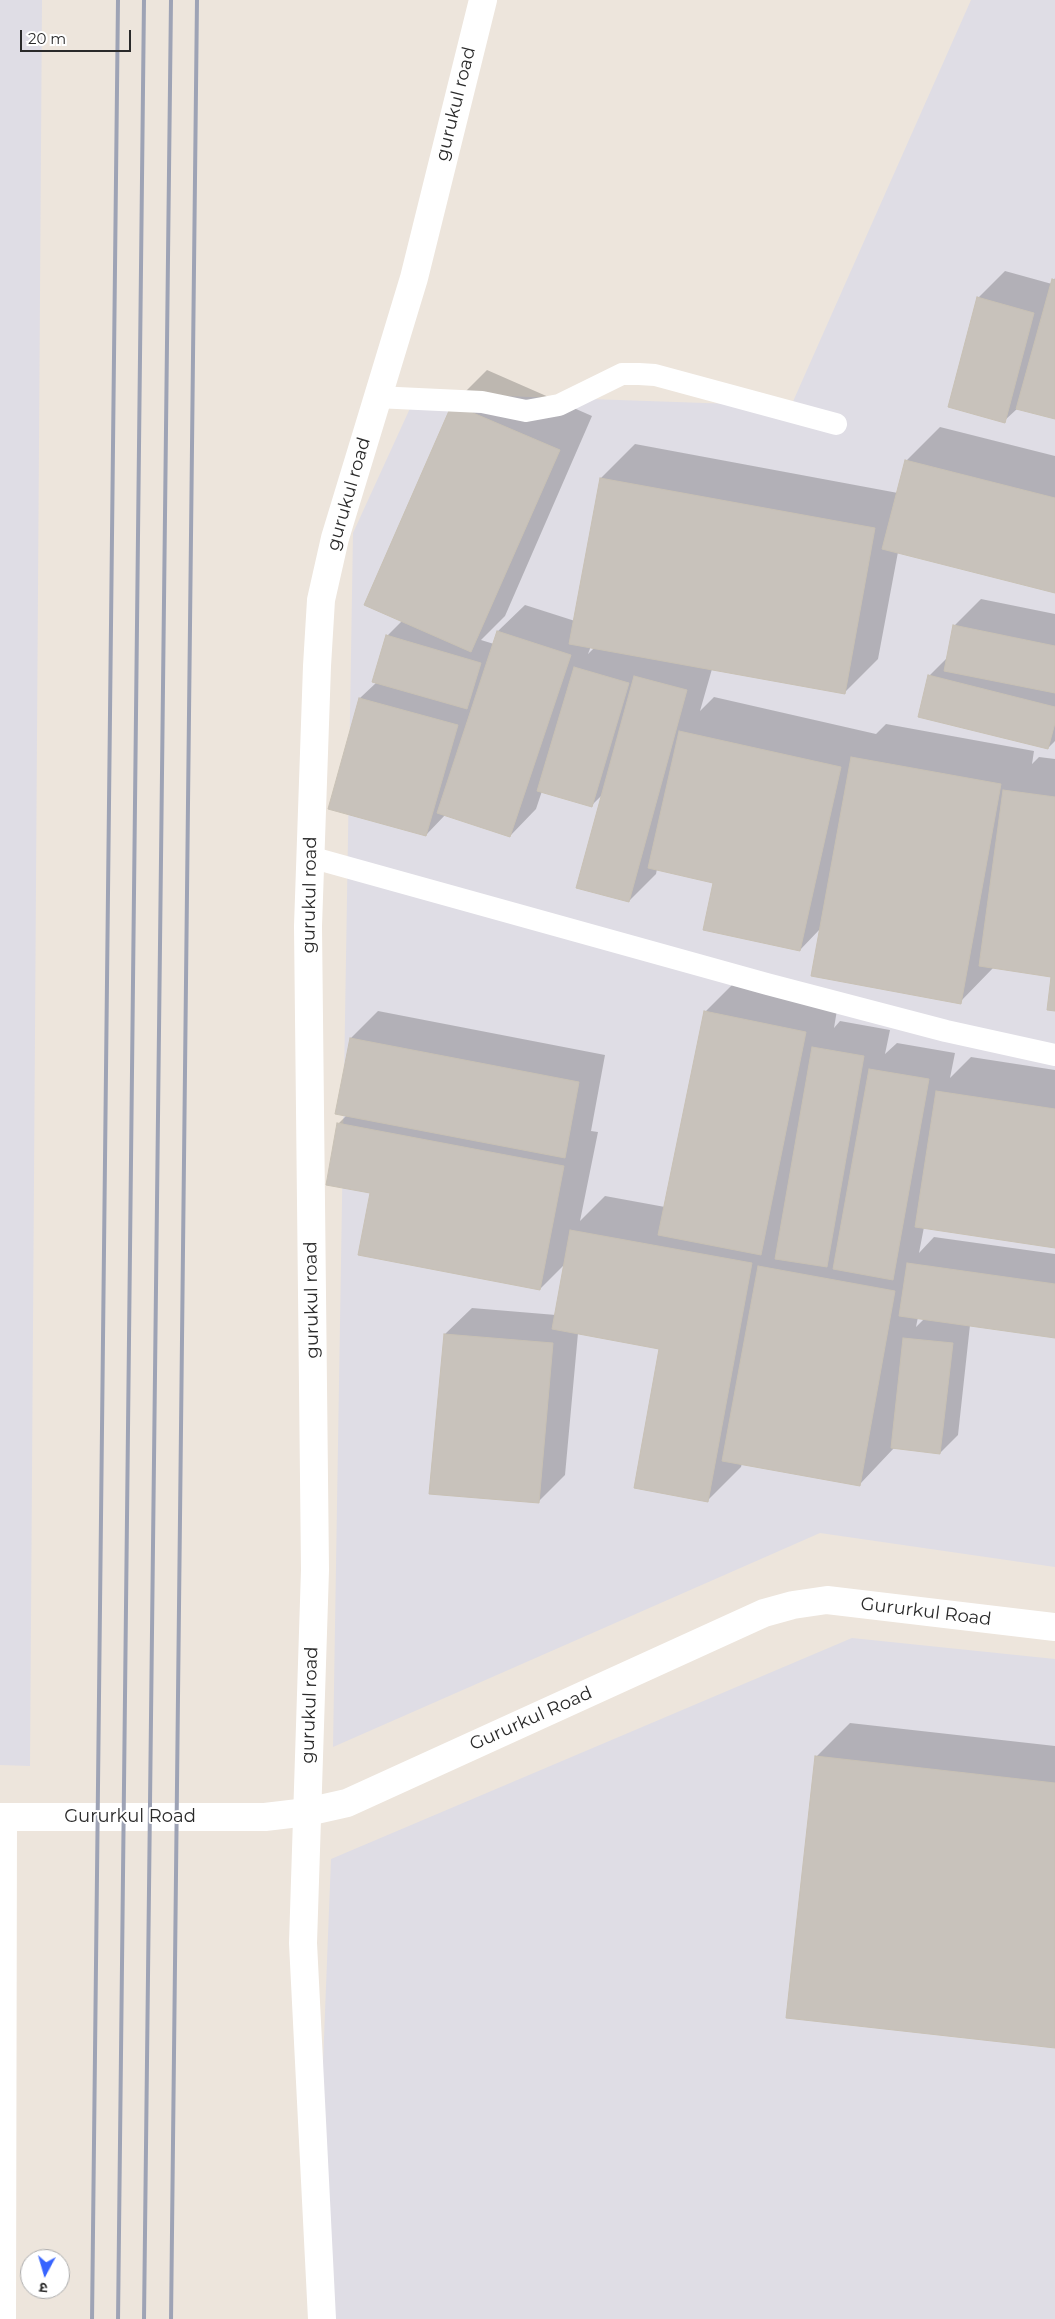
<!DOCTYPE html>
<html>
<head>
<meta charset="utf-8">
<style>
	body { margin:0 }
	#map { position:relative; width:1055px; height:2319px; overflow:hidden; background:#ede5dc; font-family:Montserrat,"Noto Sans Devanagari",sans-serif }
	canvas { display:block }
	.north { position:absolute; left:20px; top:2249px; width:50px; height:50px; box-sizing:border-box; background:#fff; border:1px solid #aaa; border-radius:50%; rotate:186deg; font-size:14px; font-weight:700; line-height:20px; text-align:center; color:#2a2a2a }
	.north::after { content:''; display:block; margin:auto; width:18px; height:22px; background:#3764ff; clip-path:polygon(50% 0,100% 100%,50% 72%,0 100%) }
	.scale { position:absolute; left:20px; top:30px; width:111px; height:22px; box-sizing:border-box; border:2px solid #2a2a2a; border-top:0; padding-left:6px; font-size:15px; line-height:18px; white-space:nowrap; color:#2a2a2a; -webkit-text-stroke:4px #fff; paint-order:stroke }
</style>
</head>
<body>
<div id="map">
<canvas width="1055" height="2319"></canvas>
<div class="north">उ</div>
<div class="scale">20 m</div>
</div>
<script>
const ctx = document.querySelector('canvas').getContext('2d');
ctx.lineJoin = 'round';
function fill(path, color) { ctx.fillStyle = color; ctx.fill(path, 'evenodd'); }
const poly = rows => new Path2D(rows.map(r => 'M' + r).join(''));
function strokePath(path, color, width, dash) { ctx.strokeStyle = color; ctx.lineWidth = width; ctx.lineCap = dash ? 'butt' : 'round'; ctx.setLineDash(dash || []); ctx.stroke(path); }
function drawText(font, color, halo, rows, align = 'center') {
  ctx.font = font + ' Montserrat,sans-serif'; ctx.lineWidth = 4; ctx.setLineDash([]); ctx.textBaseline = 'middle'; ctx.strokeStyle = halo; ctx.fillStyle = color; for (const [text, x, y, turn = 0] of rows) {
    ctx.save(); ctx.translate(x, y); ctx.rotate((+turn || 0) * Math.PI / 180); ctx.textAlign = isNaN(turn) ? turn : align; if (halo) ctx.strokeText(text, 0, 0); ctx.fillText(text, 0, 0); ctx.restore();
  }
}
fill(poly([
	[0,0,42,0,30,1766,0,1765],
	[971,0,1055,0,1055,1567,820,1533,333,1747,353,533,417,393,791,406],
	[852,1638,1055,1659,1055,2319,313,2319,331,1859]
]), '#dfdde5');
fill(poly([
	[1005,271,1052,284,1055,278,1055,418,1018,408,1004,421,978,298],
	[487,370,592,416,505,616,481,640,494,644,498,631,525,605,575,621,601,478,635,444,898,493,906,461,940,427,1055,456,1055,591,898,552,878,659,844,693,712,669,700,711,714,697,876,734,886,724,1034,751,1032,764,1039,757,1055,759,1055,1009,1053,975,994,967,960,1002,820,929,800,950,715,882,657,869,656,874,629,901,603,794,592,805,542,791,536,809,510,836,446,814,426,835,329,808,360,698,377,682,387,636,403,620,453,404],
	[591,646,595,647,588,654],
	[981,599,1055,614,1055,741,1048,748,929,676,948,657,954,626],
	[739,978,839,998,834,1028,840,1021,890,1030,885,1054,897,1043,955,1053,950,1078,971,1057,1055,1070,1055,1247,924,1227,919,1253,934,1237,1055,1254,1055,1336,970,1325,958,1435,940,1453,894,1448,860,1484,742,1463,741,1467,707,1501,661,1348,578,1333,565,1475,538,1502,445,1334,472,1308,556,1315,565,1264,540,1289,372,1192,327,1184,339,1123,347,1115,351,1038,378,1011,605,1055,591,1131,598,1132,580,1221,605,1196,665,1207,705,1012],
	[918,1317,925,1318,916,1327],
	[850,1723,1055,1746,1055,2047,816,1757]
]), '#0003');
const building = poly([
	[1052,279,1055,280,1055,419,1016,409,1052,279],
	[977,297,1034,313,1005,423,948,407,977,297],
	[452,404,560,450,471,652,364,605,452,404],
	[905,460,1055,498,1055,593,882,549,905,460],
	[600,478,875,528,845,694,569,644,600,478],
	[953,625,1055,646,1055,693,944,671,953,625],
	[497,631,571,655,510,837,437,813,497,631],
	[386,635,481,663,467,709,372,682,386,635],
	[574,667,629,683,592,807,537,791,574,667],
	[928,675,1055,707,1055,723,1048,749,918,717,928,675],
	[634,676,687,690,629,902,576,888,634,676],
	[359,698,458,725,426,836,328,809,359,698],
	[679,731,841,767,800,951,703,930,713,883,648,868,679,731],
	[851,757,1001,784,961,1004,811,976,851,757],
	[1003,790,1055,797,1055,1011,1047,1010,1051,977,979,966,1003,790],
	[704,1011,806,1032,761,1255,658,1235,704,1011],
	[350,1038,579,1082,565,1158,335,1114,350,1038],
	[812,1047,864,1056,827,1267,775,1259,812,1047],
	[869,1069,929,1079,893,1280,833,1269,869,1069],
	[936,1091,1055,1109,1055,1248,915,1227,936,1091],
	[337,1123,564,1166,540,1290,358,1255,370,1193,326,1185,337,1123],
	[570,1230,752,1263,708,1502,634,1488,659,1349,552,1329,570,1230],
	[907,1263,1055,1284,1055,1338,899,1316,907,1263],
	[758,1266,895,1291,860,1486,722,1461,758,1266],
	[444,1334,553,1343,539,1503,429,1494,444,1334],
	[903,1338,953,1343,940,1454,891,1448,903,1338],
	[815,1756,1055,1783,1055,2048,786,2018,815,1756]
]);
fill(building, '#c8c2bb');
strokePath(building, '#c8c1b5', 1);
strokePath(poly([
	[376,397,482,402,526,411,559,405,622,374,639,374,655,375,836,424],
	[310,857,767,984,946,1031,1055,1055],
	[5,2319,6,1817]
]), '#fff', 22);
strokePath(poly([
	[322,2319,303,1943,315,1570,308,926,317,666,321,600,335,538,414,278,483,0]
]), '#fff', 28);
strokePath(poly([
	[0,1817,265,1817,307,1812,347,1803,764,1613,793,1605,827,1600,1055,1627]
]), '#fff', 28);
strokePath(poly([
	[92,2319,118,0],
	[118,2319,144,0],
	[144,2319,171,0],
	[171,2319,197,0]
]), '#9ea3b5', 4);
drawText('18px', '#2a2a2a', '#fff', [
	["gurukul road",456,104,-76],
	["gurukul road",349,494,-74],
	["gurukul road",310,895,-89],
	["gurukul road",312,1300,-91],
	["Gururkul Road",926,1612,7],
	["gurukul road",310,1705,-88],
	["Gururkul Road",531,1719,-24],
	["Gururkul Road",130,1817]
]);
</script>
</body>
</html>
